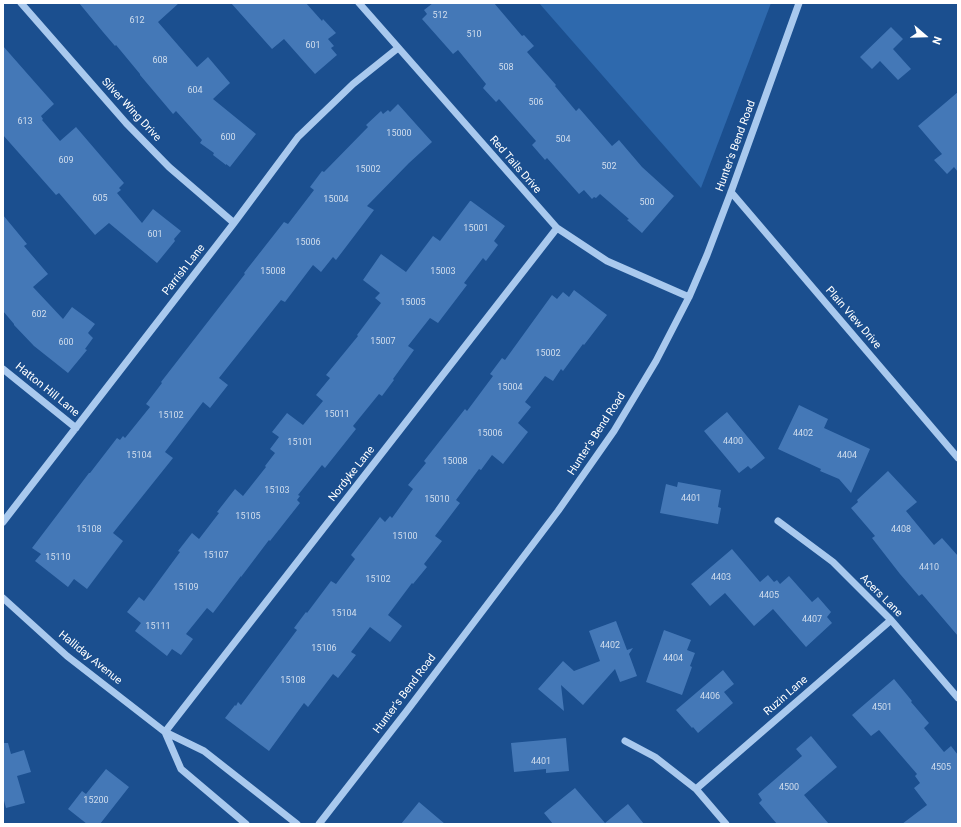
<!DOCTYPE html>
<html>
<head>
<meta charset="utf-8">
<style>
	body { margin:0 }
	#map { position:relative; width:961px; height:827px; overflow:hidden; background:#1b4f8f; font-family:Roboto,sans-serif }
	canvas { display:block }
	.frame { position:absolute; inset:0; border:4px solid #fff; pointer-events:none }
	.north { position:absolute; left:905px; top:16px; width:40px; height:40px; -webkit-text-stroke:3px #1b4f8f; paint-order:stroke; rotate:110deg; font-size:11px; font-weight:700; line-height:16px; text-align:center; color:#fff }
	.north::after { content:''; display:block; margin:auto; width:14px; height:18px; background:#fff; clip-path:polygon(50% 0,100% 100%,50% 72%,0 100%) }
</style>
</head>
<body>
<div id="map">
<canvas width="961" height="827"></canvas>
<div class="frame"></div>
<div class="north">N</div>
</div>
<script>
const ctx = document.querySelector('canvas').getContext('2d');
ctx.lineJoin = 'round';
function paint(path, color) {
  ctx.fillStyle = color;
  ctx.fill(path, 'evenodd');
}
function stroke(path, color, width, dash) {
  ctx.strokeStyle = color;
  ctx.lineWidth = width;
  ctx.lineCap = dash ? 'butt' : 'round';
  ctx.setLineDash(dash || []);
  ctx.stroke(path);
}
function drawText(font, color, halo, rows, align = 'center') {
  ctx.font = font + ' Roboto,sans-serif';
  ctx.lineWidth = 3;
  ctx.setLineDash([]);
  ctx.textBaseline = 'middle';
  ctx.strokeStyle = halo;
  ctx.fillStyle = color;
  for (const [text, x, y, turn = 0] of rows) {
    ctx.save();
    ctx.translate(x, y);
    ctx.rotate((+turn || 0) * Math.PI / 180);
    ctx.textAlign = isNaN(turn) ? turn : align;
    if (halo) ctx.strokeText(text, 0, 0);
    ctx.fillText(text, 0, 0);
    ctx.restore();
  }
}
const green = new Path2D(`
	M 539,3 L 771,3 L 701,188 Z`);
const building = new Path2D(`
	M 79,3 L 179,3 L 158,22 L 197,67 L 208,57 L 230,83 L 213,99 L 256,134 L 230,167 L 226,164 L 226,165 L 213,155 L 214,153 L 200,143 L 202,140 L 176,111 L 173,114 L 140,75 L 140,74 L 116,45 L 115,46 L 103,32 Z
	M 231,3 L 306,3 L 322,21 L 323,19 L 336,33 L 328,39 L 334,46 L 331,48 L 337,55 L 315,74 L 284,39 L 272,49 Z
	M 433,3 L 494,3 L 522,36 L 524,35 L 534,46 L 527,52 L 556,85 L 555,86 L 576,111 L 579,108 L 612,146 L 619,140 L 642,167 L 674,196 L 642,233 L 627,220 L 629,219 L 600,194 L 596,198 L 594,197 L 592,199 L 584,190 L 579,194 L 547,158 L 545,160 L 532,145 L 536,141 L 499,99 L 496,102 L 483,88 L 486,84 L 458,50 L 453,54 L 422,19 L 427,14 L 424,10 Z
	M 891,27 L 903,39 L 893,49 L 911,69 L 898,80 L 880,61 L 872,69 L 860,57 Z
	M 3,46 L 54,104 L 41,116 L 43,119 L 42,120 L 60,141 L 76,127 L 124,183 L 119,188 L 121,190 L 117,193 L 142,223 L 153,209 L 181,231 L 174,239 L 175,241 L 157,263 L 109,223 L 95,235 L 59,193 L 56,195 L 3,135 Z
	M 958,92 L 958,172 L 954,167 L 947,174 L 934,160 L 942,154 L 918,126 Z
	M 398,104 L 432,142 L 409,163 L 367,206 L 374,210 L 336,260 L 333,257 L 321,272 L 313,265 L 285,302 L 281,300 L 219,378 L 228,385 L 210,408 L 203,402 L 165,452 L 173,458 L 113,533 L 123,541 L 87,589 L 74,579 L 68,587 L 35,561 L 41,554 L 32,548 L 89,473 L 90,473 L 117,438 L 120,440 L 123,436 L 125,438 L 150,407 L 146,404 L 162,383 L 161,382 L 245,274 L 244,273 L 284,222 L 288,224 L 314,190 L 310,187 L 322,171 L 324,172 L 368,127 L 366,125 L 381,111 L 383,114 L 388,110 L 390,112 Z
	M 470,201 L 471,201 L 505,226 L 494,241 L 498,245 L 486,261 L 483,258 L 464,283 L 467,285 L 438,323 L 430,318 L 408,346 L 414,350 L 393,379 L 394,380 L 382,396 L 379,394 L 353,426 L 356,429 L 325,468 L 322,465 L 298,495 L 300,496 L 297,500 L 300,503 L 270,541 L 269,540 L 241,577 L 241,576 L 213,613 L 207,608 L 186,634 L 193,639 L 181,655 L 172,649 L 167,656 L 135,631 L 141,623 L 127,612 L 139,597 L 144,601 L 180,552 L 178,551 L 192,533 L 199,539 L 219,513 L 217,512 L 235,489 L 243,496 L 266,467 L 265,466 L 275,453 L 270,449 L 279,437 L 272,432 L 287,413 L 303,425 L 323,401 L 316,395 L 330,378 L 326,375 L 358,336 L 357,335 L 381,303 L 375,298 L 380,293 L 363,280 L 381,254 L 406,272 L 433,236 L 440,241 Z
	M 3,215 L 27,244 L 24,246 L 48,274 L 33,287 L 63,319 L 72,307 L 95,324 L 88,333 L 93,338 L 85,349 L 87,350 L 68,373 L 34,346 L 14,325 L 14,324 L 3,311 Z
	M 574,290 L 607,315 L 584,345 L 583,344 L 563,371 L 561,369 L 553,381 L 545,376 L 525,402 L 531,407 L 518,423 L 528,432 L 503,464 L 492,455 L 481,470 L 479,469 L 456,500 L 460,503 L 435,536 L 442,541 L 424,564 L 427,567 L 413,584 L 412,583 L 388,615 L 402,626 L 390,642 L 370,627 L 351,652 L 356,655 L 338,678 L 333,674 L 308,707 L 304,703 L 269,751 L 225,718 L 235,705 L 236,706 L 238,702 L 241,705 L 297,630 L 294,628 L 306,612 L 307,613 L 331,581 L 336,584 L 355,559 L 351,555 L 380,517 L 385,522 L 390,516 L 392,518 L 413,489 L 408,485 L 426,463 L 424,461 L 465,409 L 467,411 L 493,376 L 490,374 L 502,358 L 505,360 L 552,295 L 557,299 L 563,292 L 569,297 Z
	M 799,405 L 828,419 L 824,428 L 870,449 L 851,493 L 839,479 L 820,471 L 821,469 L 778,449 Z
	M 727,412 L 765,458 L 751,469 L 748,466 L 739,473 L 704,431 Z
	M 888,471 L 917,502 L 906,511 L 934,545 L 942,538 L 958,556 L 958,636 L 922,594 L 919,596 L 900,574 L 872,538 L 875,536 L 851,508 L 858,502 L 857,500 Z
	M 678,482 L 721,490 L 718,507 L 721,508 L 718,524 L 660,513 L 666,484 L 677,487 Z
	M 732,549 L 760,582 L 768,575 L 774,582 L 777,580 L 780,584 L 789,576 L 812,602 L 818,597 L 831,612 L 827,617 L 832,623 L 806,647 L 773,609 L 754,626 L 725,593 L 710,606 L 691,584 Z
	M 616,621 L 627,650 L 633,648 L 629,654 L 637,676 L 620,682 L 615,669 L 583,705 L 561,685 L 564,711 L 538,689 L 563,661 L 574,671 L 600,661 L 589,631 Z
	M 664,630 L 691,640 L 687,650 L 695,653 L 690,666 L 692,667 L 682,695 L 646,682 Z
	M 723,670 L 734,684 L 724,692 L 733,703 L 698,733 L 693,727 L 692,728 L 676,710 Z
	M 894,679 L 912,701 L 911,702 L 929,723 L 924,728 L 944,752 L 951,746 L 958,755 L 958,824 L 902,824 L 927,805 L 914,788 L 920,783 L 915,776 L 917,774 L 879,730 L 871,736 L 852,715 Z
	M 811,736 L 837,767 L 804,795 L 829,824 L 777,824 L 759,803 L 762,800 L 758,794 L 802,756 L 796,749 Z
	M 566,738 L 569,771 L 546,773 L 546,769 L 514,772 L 511,743 Z
	M 3,743 L 8,743 L 11,754 L 24,750 L 31,772 L 17,776 L 25,803 L 6,808 L 3,797 Z
	M 106,769 L 129,787 L 100,824 L 87,824 L 68,809 L 82,791 L 86,794 Z
	M 575,788 L 605,823 L 628,804 L 644,824 L 553,824 L 544,813 Z
	M 419,802 L 445,824 L 401,824 Z`);
const minor = new Path2D(`
	M 21,3 L 126,123 L 169,167 L 234,223
	M 359,3 L 557,228 L 607,261 L 689,297
	M 731,192 L 958,458
	M 3,369 L 76,428
	M 778,521 L 833,562 L 891,620 L 958,698
	M 3,522 L 234,223 L 298,137 L 353,84 L 398,48
	M 3,598 L 67,656 L 165,732 L 204,751 L 297,824
	M 165,732 L 557,228
	M 165,732 L 181,769 L 246,824
	M 625,741 L 655,757 L 696,789 L 726,824
	M 696,789 L 891,620
	M 319,824 L 406,712 L 558,511 L 614,431 L 656,361 L 689,297 L 707,255 L 731,192 L 799,3`);
const numberNames = [
	["512",440,16],
	["612",137,21],
	["510",474,35],
	["601",313,46],
	["608",160,61],
	["508",506,68],
	["604",195,91],
	["506",536,103],
	["613",25,122],
	["15000",399,134],
	["600",228,138],
	["504",563,140],
	["609",66,161],
	["502",609,167],
	["15002",368,170],
	["605",100,199],
	["15004",336,200],
	["500",647,203],
	["15001",476,229],
	["601",155,235],
	["15006",308,243],
	["15008",273,272],
	["15003",443,272],
	["15005",413,303],
	["602",39,315],
	["15007",383,342],
	["600",66,343],
	["15002",548,354],
	["15004",510,388],
	["15011",337,415],
	["15102",171,416],
	["15006",490,434],
	["4402",803,434],
	["4400",733,442],
	["15101",300,443],
	["15104",139,456],
	["4404",847,456],
	["15008",455,462],
	["15103",277,491],
	["4401",691,499],
	["15010",437,500],
	["15105",248,517],
	["15108",89,530],
	["4408",901,530],
	["15100",405,537],
	["15107",216,556],
	["15110",58,558],
	["4410",929,568],
	["4403",721,578],
	["15102",378,580],
	["15109",186,588],
	["4405",769,596],
	["15104",344,614],
	["4407",812,620],
	["15111",158,627],
	["4402",610,646],
	["15106",324,649],
	["4404",673,659],
	["15108",293,681],
	["4406",710,697],
	["4501",882,708],
	["4401",541,762],
	["4505",941,768],
	["4500",789,788],
	["15200",96,801]
];
const streetNames = [
	["Silver Wing Drive",131,110,47],
	["Hunter's Bend Road",736,146,-70],
	["Red Tails Drive",515,165,49],
	["Parrish Lane",184,270,-52],
	["Plain View Drive",853,318,49],
	["Hatton Hill Lane",47,390,39],
	["Hunter's Bend Road",597,434,-57],
	["Nordyke Lane",352,474,-52],
	["Acers Lane",881,596,45],
	["Halliday Avenue",90,658,39],
	["Hunter's Bend Road",405,694,-53],
	["Ruzin Lane",786,696,-41]
];
paint(green, '#2e69ad');
paint(building, '#4478b7');
stroke(minor, '#a9c9ee', 7);
drawText('9px', '#d0dded', null, numberNames);
drawText('11px', '#fff', '#1b4f8f', streetNames);
</script>
</body>
</html>
